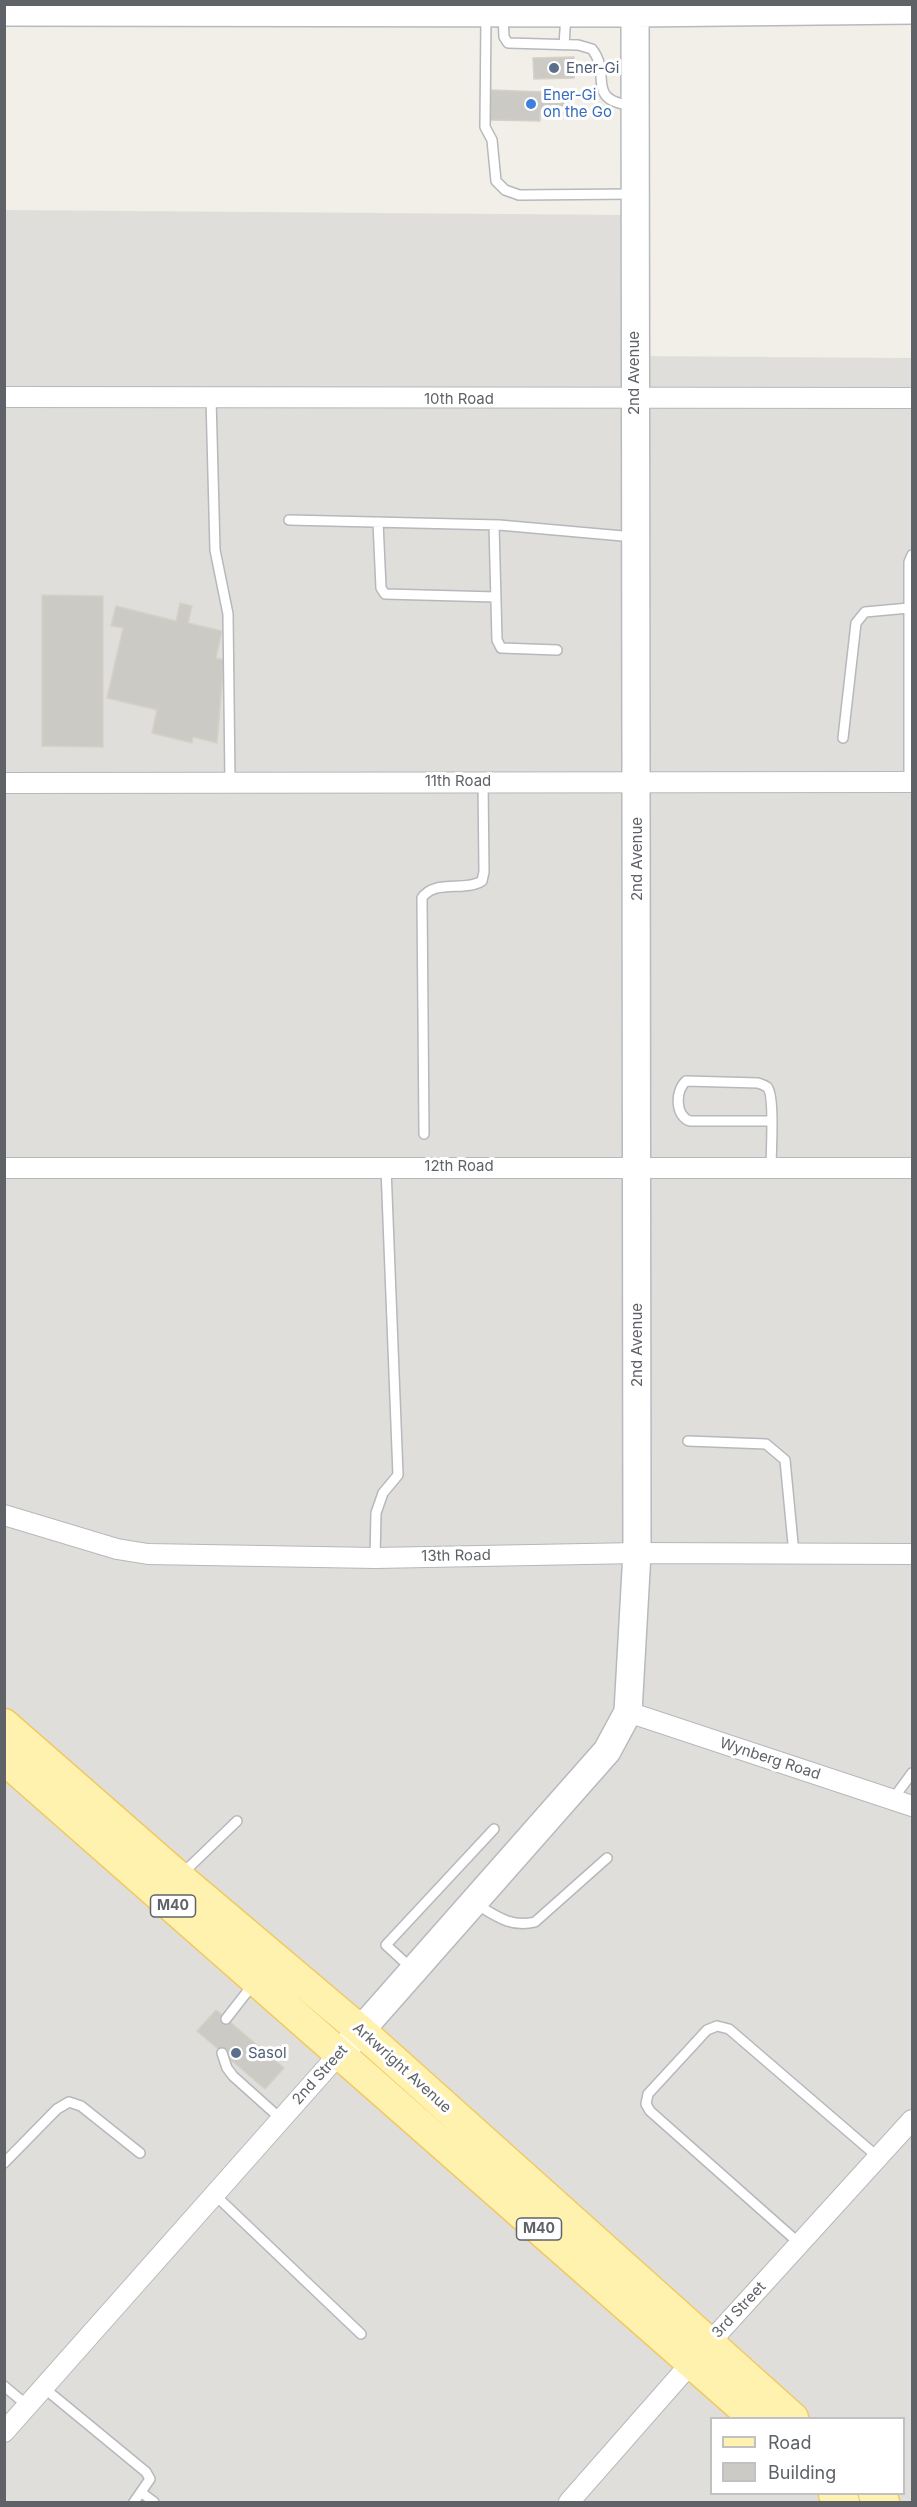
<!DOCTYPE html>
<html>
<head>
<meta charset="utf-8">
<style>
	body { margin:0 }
	#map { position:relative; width:917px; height:2507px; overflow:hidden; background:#f1efe8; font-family:Inter,sans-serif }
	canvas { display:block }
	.frame { position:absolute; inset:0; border:6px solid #5f6368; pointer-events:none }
	.legend { position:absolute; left:710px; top:2417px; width:195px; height:78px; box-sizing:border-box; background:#fff; border:2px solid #bfc1c3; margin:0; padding:8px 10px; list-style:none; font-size:18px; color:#5f6368 }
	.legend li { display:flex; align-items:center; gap:12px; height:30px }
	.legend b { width:30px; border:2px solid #bfc1c3 }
</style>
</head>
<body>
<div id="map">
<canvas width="917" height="2507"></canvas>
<div class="frame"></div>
<ul class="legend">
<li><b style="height:8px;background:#fff2af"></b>Road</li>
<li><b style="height:16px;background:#cccac5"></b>Building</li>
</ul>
</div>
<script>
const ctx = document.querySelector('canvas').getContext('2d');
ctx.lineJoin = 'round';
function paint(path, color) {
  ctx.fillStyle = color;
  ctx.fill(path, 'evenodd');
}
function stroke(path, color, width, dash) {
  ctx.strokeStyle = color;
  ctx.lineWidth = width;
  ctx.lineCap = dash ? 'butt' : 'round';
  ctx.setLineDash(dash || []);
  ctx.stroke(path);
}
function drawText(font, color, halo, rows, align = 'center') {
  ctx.font = font + ' Inter,sans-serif';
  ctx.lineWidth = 6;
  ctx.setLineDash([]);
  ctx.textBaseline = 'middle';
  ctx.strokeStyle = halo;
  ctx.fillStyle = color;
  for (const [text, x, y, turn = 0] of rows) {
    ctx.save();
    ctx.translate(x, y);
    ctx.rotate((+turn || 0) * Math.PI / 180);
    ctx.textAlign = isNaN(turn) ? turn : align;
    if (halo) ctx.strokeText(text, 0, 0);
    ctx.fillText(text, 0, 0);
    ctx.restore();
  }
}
const industrial = new Path2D(`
	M 5,210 L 635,215 L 632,356 L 912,358 L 912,2502 L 5,2502 ZM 712,2418 L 904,2418 L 904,2494 L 712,2494 Z`);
const building = new Path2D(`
	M 574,57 L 574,78 L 534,79 L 533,58 Z
	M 490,90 L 573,93 L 572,115 L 540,114 L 540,121 L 490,120 Z
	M 42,595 L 103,596 L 103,747 L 42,746 Z
	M 180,603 L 192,606 L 188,623 L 222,631 L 216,658 L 224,660 L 217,743 L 193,737 L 192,743 L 152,733 L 157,710 L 107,698 L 123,628 L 111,626 L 116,606 L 176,621 Z
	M 216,2010 L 284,2068 L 265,2089 L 197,2031 Z`);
const lane = new Path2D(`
	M 486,15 L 485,127 L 492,140 L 496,181 L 505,190 L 519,195 L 634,194
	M 503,15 L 504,37 L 508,43 L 578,45 L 592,49 C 613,76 583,100 634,106
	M 564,45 L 566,15
	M 211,398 L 215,550 L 228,614 L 230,782
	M 289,520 L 499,525 L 634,537
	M 378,522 L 381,588 L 385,594 L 496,597
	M 494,525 L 497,640 L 501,648 L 557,650
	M 843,738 L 856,623 L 865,612 L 909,608
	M 909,782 L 909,562 L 912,555
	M 771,1121 L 690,1121 C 675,1116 675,1091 686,1081 L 758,1083 C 761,1084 764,1085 767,1087 C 775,1094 771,1153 771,1167
	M 424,1134 L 422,898 C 434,879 465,892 482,881 L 484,872 L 483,782
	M 688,1441 L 766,1444 L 785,1460 L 794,1554
	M 375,1558 L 376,1513 L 383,1493 L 398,1475 L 386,1168
	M 893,1799 L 912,1773
	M 183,1873 L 237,1821
	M 476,1904 C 496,1916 511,1928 535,1922 L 607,1858
	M 411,1968 L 386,1945 L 494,1829
	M 226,2019 L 254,1983
	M 222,2053 L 227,2068 L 233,2076 L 281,2119
	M 4,2163 L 57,2109 L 69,2102 L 81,2106 L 140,2153
	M 214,2194 L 361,2334
	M 800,2244 L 650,2111 L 646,2104 L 648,2094 L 707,2030 L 717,2026 L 729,2029 L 879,2158
	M 4,2386 L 28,2406
	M 44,2388 L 146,2472 L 150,2479 L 134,2502
	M 142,2493 L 154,2502`);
const street = new Path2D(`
	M 4,397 L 912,398
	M 4,783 L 912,782
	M 4,1168 L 912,1168
	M 4,1515 L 117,1549 L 148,1554 L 375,1558 L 637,1553 L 912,1554
	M 628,1712 L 912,1806
	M 4,2432 L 339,2054
	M 569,2502 L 692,2362 L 912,2120`);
const secondary = new Path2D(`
	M 4,12 L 635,13 L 912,10
	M 346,2047 L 607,1751 L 628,1712 L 637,1553 L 635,4`);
const primary = new Path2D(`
	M 4,1724 L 179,1877 L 360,2030 L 793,2418
	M 4,1759 L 754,2418
	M 834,2494 L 844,2502
	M 874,2494 L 884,2502`);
const markers = [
	[554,68,6,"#5c6f8a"],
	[531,104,6,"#3f7fe0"],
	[236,2053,6,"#5c6f8a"]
];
const shields = [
	[173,1906,45],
	[539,2229,45]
];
const shieldNames = [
	["M40",173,1906],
	["M40",539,2229]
];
const serviceNames = [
	["Ener-Gi",566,68],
	["Sasol",248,2053]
];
const shopNames = [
	["Ener-Gi",543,95],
	["on the Go",543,112]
];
const streetNames = [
	["2nd Avenue",634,373,-90],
	["10th Road",459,399],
	["11th Road",458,781],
	["2nd Avenue",637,859,-90],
	["12th Road",459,1166],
	["2nd Avenue",637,1345,-90],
	["13th Road",456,1556,-1],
	["Wynberg Road",770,1759,18],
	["Arkwright Avenue",402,2068,42],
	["2nd Street",320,2075,-48],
	["3rd Street",739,2310,-47]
];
paint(industrial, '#e0deda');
paint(building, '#cccac5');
stroke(building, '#d6d1c6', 1.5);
stroke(lane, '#b5b8bc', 12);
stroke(street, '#b5b8bc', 22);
stroke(secondary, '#b6babf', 30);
stroke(primary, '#f2c960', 33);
stroke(lane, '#fff', 9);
stroke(street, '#fff', 20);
stroke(secondary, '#fff', 27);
stroke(primary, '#fff2af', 30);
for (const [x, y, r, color] of markers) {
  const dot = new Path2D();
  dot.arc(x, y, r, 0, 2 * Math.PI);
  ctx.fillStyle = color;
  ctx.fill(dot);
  stroke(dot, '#fff', 2);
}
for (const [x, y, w] of shields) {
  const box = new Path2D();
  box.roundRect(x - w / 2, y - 11, w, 22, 4.5);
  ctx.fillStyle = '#fff';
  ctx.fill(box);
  stroke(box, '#5f6368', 1.5);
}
drawText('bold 14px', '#5f6368', null, shieldNames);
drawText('15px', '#4e5e75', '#fff', serviceNames, 'left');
drawText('15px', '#366cbe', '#fff', shopNames, 'left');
drawText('15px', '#5f6368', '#fff', streetNames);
</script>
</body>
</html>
